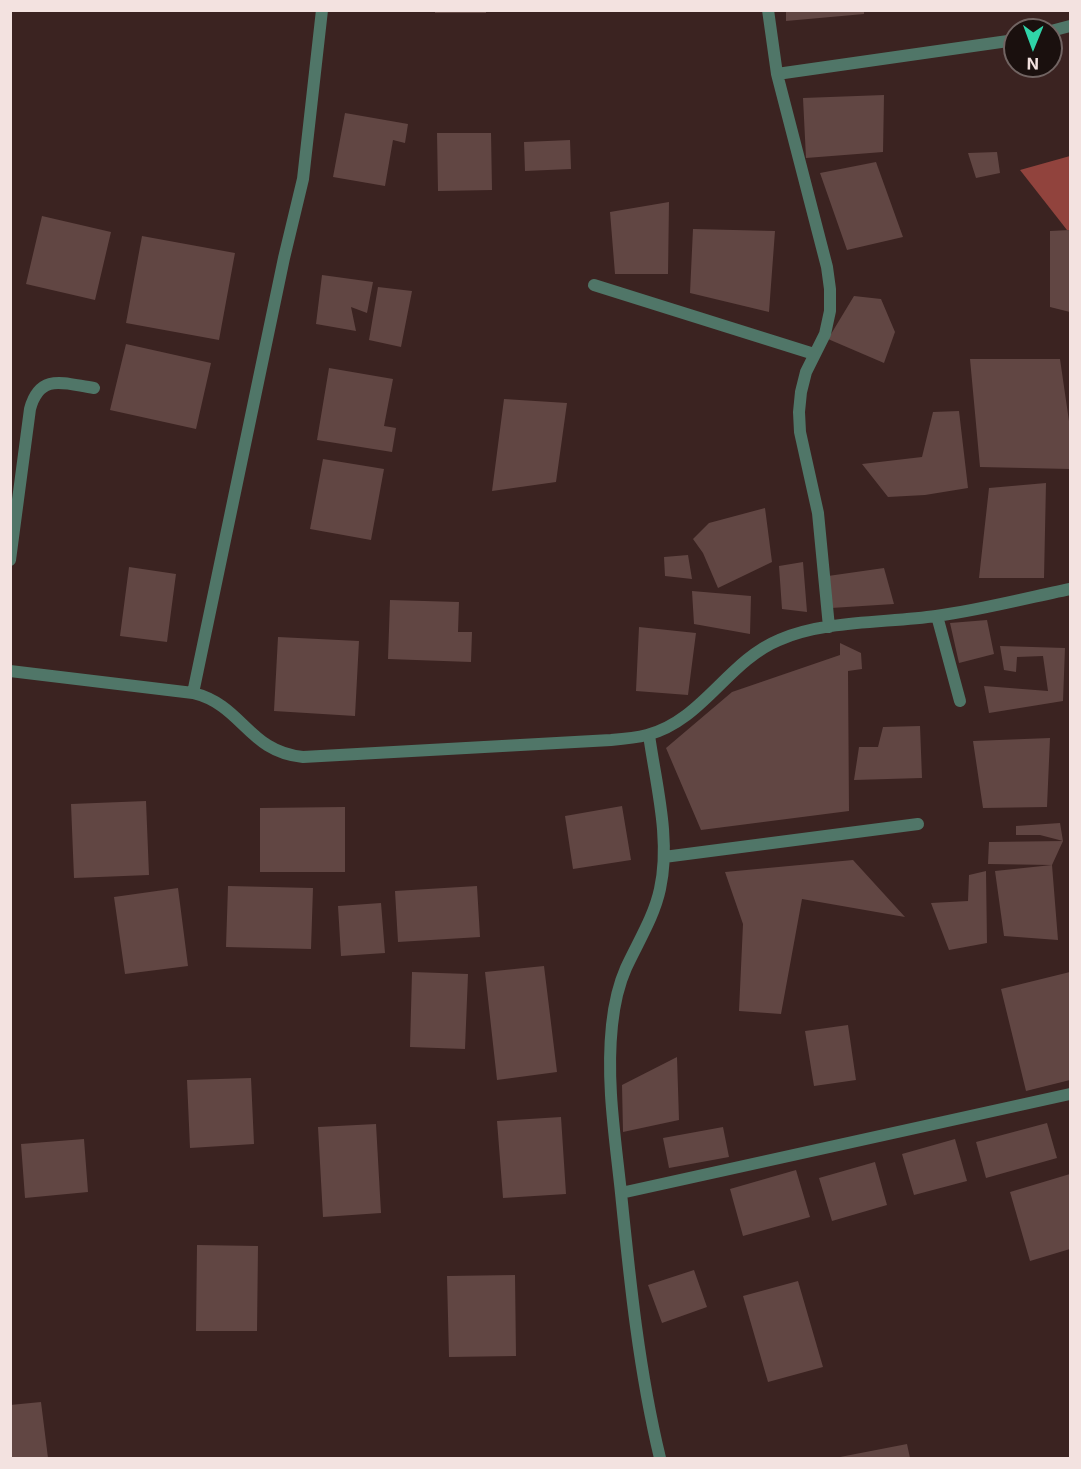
<!DOCTYPE html>
<html>
<head>
<meta charset="utf-8">
<style>
	body { margin:0 }
	#map { position:relative; width:1081px; height:1469px; overflow:hidden; background:#3b2321; font-family:Inter,sans-serif }
	canvas { display:block }
	.frame { position:absolute; inset:0; border:12px solid #f3e2e0; pointer-events:none }
	.north { position:absolute; left:1003px; top:18px; width:60px; height:60px; box-sizing:border-box; background:#1a100e; border:2px solid #716462; border-radius:50%; rotate:181deg; font-size:16px; font-weight:700; line-height:24px; text-align:center; color:#f3e2e0 }
	.north::after { content:''; display:block; margin:auto; width:21px; height:27px; background:#30d4a9; clip-path:polygon(50% 0,100% 100%,50% 72%,0 100%) }
</style>
</head>
<body>
<div id="map">
<canvas width="1081" height="1469"></canvas>
<div class="frame"></div>
<div class="north">N</div>
</div>
<script>
const ctx = document.querySelector('canvas').getContext('2d');
ctx.lineJoin = 'round';
function paint(path, color) {
  ctx.fillStyle = color;
  ctx.fill(path, 'evenodd');
}
function stroke(path, color, width, dash) {
  ctx.strokeStyle = color;
  ctx.lineWidth = width;
  ctx.lineCap = dash ? 'butt' : 'round';
  ctx.setLineDash(dash || []);
  ctx.stroke(path);
}
const forest = new Path2D(`
	M 1070,156 L 1070,230 L 1067,230 L 1020,170 Z`);
const building = new Path2D(`
	M 435,10 L 486,10 L 486,13 L 435,13 Z
	M 786,10 L 864,10 L 864,14 L 786,21 Z
	M 884,95 L 883,152 L 806,158 L 803,98 Z
	M 345,113 L 408,124 L 405,143 L 393,140 L 385,186 L 333,177 Z
	M 437,133 L 491,133 L 492,190 L 438,191 Z
	M 570,140 L 571,169 L 525,171 L 524,142 Z
	M 997,152 L 1000,173 L 976,178 L 968,153 Z
	M 876,162 L 903,237 L 847,250 L 820,173 Z
	M 669,202 L 668,274 L 615,274 L 610,212 Z
	M 42,216 L 111,232 L 95,300 L 26,284 Z
	M 693,229 L 775,231 L 769,312 L 690,293 Z
	M 1070,230 L 1070,312 L 1050,307 L 1050,231 Z
	M 142,236 L 235,253 L 219,340 L 126,323 Z
	M 322,275 L 373,282 L 367,313 L 351,307 L 356,331 L 316,324 Z
	M 378,287 L 412,291 L 401,347 L 369,340 Z
	M 854,296 L 881,299 L 895,332 L 884,363 L 828,339 Z
	M 126,344 L 211,363 L 196,429 L 110,410 Z
	M 970,359 L 1060,359 L 1070,428 L 1070,469 L 980,467 Z
	M 329,368 L 393,379 L 384,426 L 396,428 L 392,452 L 317,440 Z
	M 504,399 L 567,403 L 556,482 L 492,491 Z
	M 959,411 L 968,488 L 925,495 L 888,497 L 862,464 L 922,457 L 933,412 Z
	M 323,459 L 384,469 L 371,540 L 310,529 Z
	M 1046,483 L 1044,578 L 979,578 L 989,488 Z
	M 765,508 L 772,562 L 718,588 L 703,553 L 693,539 L 709,523 Z
	M 688,555 L 692,579 L 665,576 L 664,557 Z
	M 803,562 L 807,612 L 782,609 L 779,566 Z
	M 129,567 L 176,574 L 167,642 L 120,636 Z
	M 884,568 L 894,604 L 831,608 L 828,576 Z
	M 692,591 L 751,596 L 750,634 L 694,624 Z
	M 390,600 L 459,602 L 458,632 L 472,632 L 471,662 L 388,659 Z
	M 987,620 L 994,654 L 959,663 L 950,623 Z
	M 639,627 L 696,633 L 688,695 L 636,691 Z
	M 278,637 L 359,641 L 355,716 L 274,711 Z
	M 840,643 L 861,653 L 862,669 L 848,671 L 849,811 L 701,830 L 666,748 L 732,692 L 840,655 Z
	M 1000,646 L 1065,648 L 1063,701 L 989,713 L 984,686 L 1048,691 L 1043,656 L 1017,657 L 1016,672 L 1004,670 Z
	M 920,726 L 922,778 L 854,780 L 859,747 L 878,747 L 883,727 Z
	M 1050,738 L 1047,807 L 983,808 L 973,741 Z
	M 146,801 L 149,875 L 74,878 L 71,804 Z
	M 622,806 L 631,860 L 573,869 L 565,816 Z
	M 345,807 L 345,872 L 260,872 L 260,808 Z
	M 1060,823 L 1063,841 L 1052,865 L 1058,940 L 1004,936 L 995,871 L 1052,865 L 988,864 L 989,842 L 1063,841 L 1040,835 L 1016,835 L 1016,826 Z
	M 853,860 L 905,917 L 802,899 L 781,1014 L 739,1011 L 743,924 L 725,872 Z
	M 986,871 L 987,943 L 949,950 L 931,903 L 968,901 L 969,875 Z
	M 228,886 L 313,888 L 311,949 L 226,947 Z
	M 477,886 L 480,937 L 398,942 L 395,891 Z
	M 178,888 L 188,966 L 125,974 L 114,897 Z
	M 381,903 L 385,953 L 341,956 L 338,906 Z
	M 544,966 L 557,1072 L 497,1080 L 485,972 Z
	M 412,972 L 468,974 L 465,1049 L 410,1047 Z
	M 1070,972 L 1070,1080 L 1026,1091 L 1001,989 Z
	M 848,1025 L 856,1080 L 814,1086 L 805,1031 Z
	M 677,1057 L 679,1120 L 623,1132 L 622,1085 Z
	M 251,1078 L 254,1144 L 190,1148 L 187,1080 Z
	M 561,1117 L 566,1194 L 503,1198 L 497,1121 Z
	M 1047,1123 L 1057,1158 L 986,1178 L 976,1142 Z
	M 376,1124 L 381,1213 L 323,1217 L 318,1127 Z
	M 723,1127 L 729,1157 L 669,1168 L 663,1138 Z
	M 84,1139 L 88,1192 L 25,1198 L 21,1144 Z
	M 955,1139 L 967,1181 L 914,1195 L 902,1154 Z
	M 875,1162 L 887,1205 L 832,1221 L 819,1178 Z
	M 796,1170 L 810,1217 L 743,1236 L 730,1189 Z
	M 1070,1174 L 1070,1249 L 1030,1261 L 1010,1192 Z
	M 197,1245 L 258,1246 L 257,1331 L 196,1331 Z
	M 694,1270 L 707,1307 L 662,1323 L 648,1285 Z
	M 515,1275 L 516,1356 L 449,1357 L 447,1276 Z
	M 798,1281 L 823,1367 L 768,1382 L 743,1296 Z
	M 41,1402 L 48,1458 L 10,1458 L 10,1405 Z
	M 907,1444 L 910,1458 L 840,1458 L 840,1457 Z`);
const minor = new Path2D(`
	M 768,10 L 777,74 L 827,267 L 830,289 L 830,311 L 825,334 L 806,372 L 801,392 L 799,412 L 800,432 L 818,513 L 829,627
	M 1051,31 L 1070,26
	M 777,74 L 1015,40
	M 594,285 L 814,354
	M 10,560 L 30,409 C 40,372 65,384 94,388
	M 937,616 L 960,701
	M 10,671 L 193,693 C 243,705 248,752 303,757 L 611,740 C 623,739 635,738 647,735 C 702,721 728,661 779,640 C 824,620 887,623 936,616 C 981,610 1026,598 1070,589
	M 193,693 L 284,258 L 303,179 L 322,10
	M 649,735 C 656,785 671,839 660,889 C 654,917 638,942 626,968 C 618,986 614,1006 612,1025 C 606,1082 615,1136 621,1193 C 630,1282 639,1371 660,1458
	M 664,857 L 918,824
	M 621,1193 L 1070,1094`);
paint(forest, '#91433d');
paint(building, '#614643');
stroke(minor, '#507668', 12);
</script>
</body>
</html>
